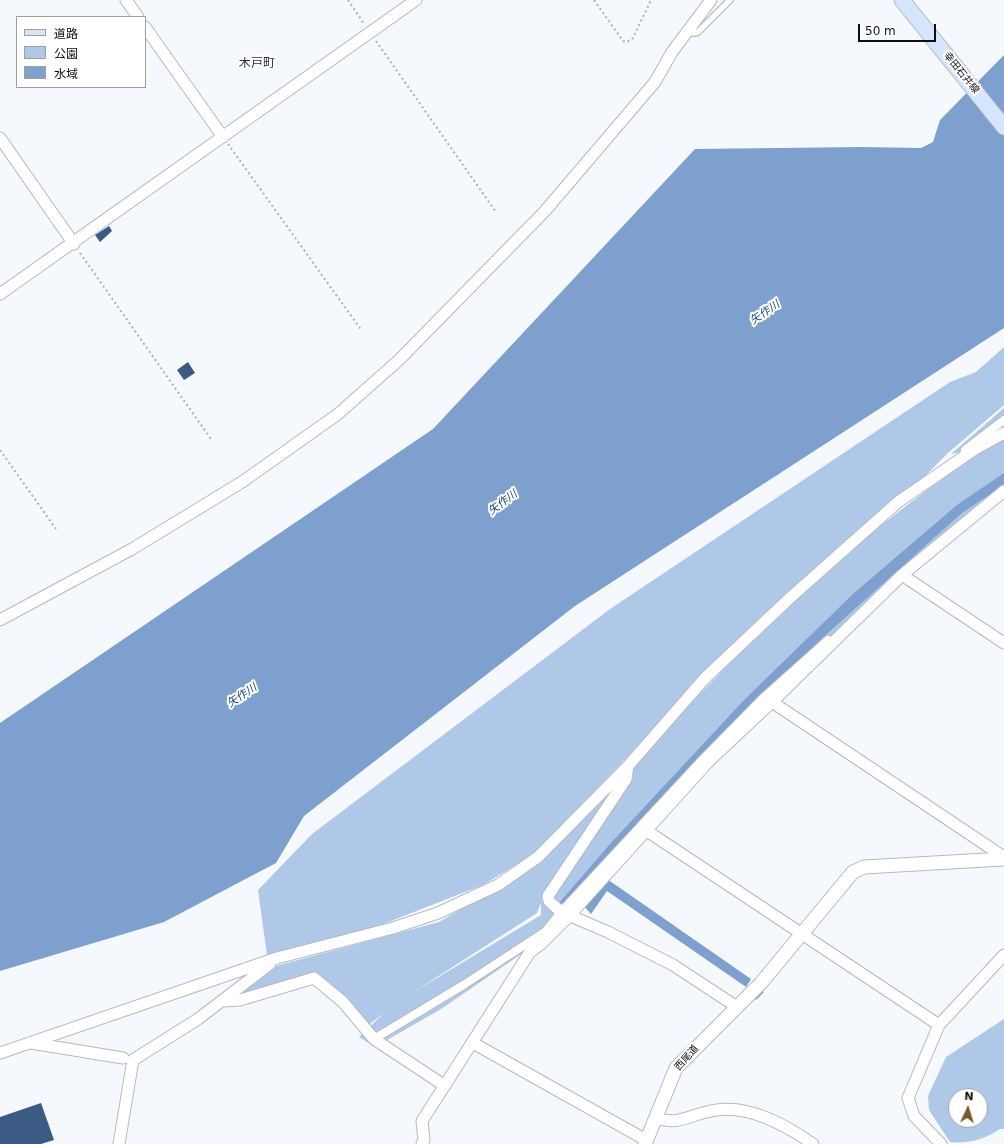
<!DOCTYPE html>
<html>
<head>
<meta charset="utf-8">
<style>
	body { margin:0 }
	#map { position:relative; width:1004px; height:1144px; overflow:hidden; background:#f5f8fc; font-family:"DejaVu Sans","Noto Sans JP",sans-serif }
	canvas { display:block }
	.legend { position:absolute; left:16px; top:16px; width:130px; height:72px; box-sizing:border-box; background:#fff; border:1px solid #9e9f9f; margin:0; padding:5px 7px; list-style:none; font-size:12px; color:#0d0e0f }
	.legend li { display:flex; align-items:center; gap:8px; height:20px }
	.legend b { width:20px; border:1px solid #9e9f9f }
	.north { position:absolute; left:948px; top:1088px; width:40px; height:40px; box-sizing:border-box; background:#fff; border:1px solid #9e9f9f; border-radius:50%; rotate:4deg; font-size:11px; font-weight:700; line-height:16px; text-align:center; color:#0d0e0f }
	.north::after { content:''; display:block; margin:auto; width:14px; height:18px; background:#74572b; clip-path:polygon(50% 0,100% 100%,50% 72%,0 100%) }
	.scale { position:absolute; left:858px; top:24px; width:78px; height:18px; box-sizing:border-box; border:2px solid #0d0e0f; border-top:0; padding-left:5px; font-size:12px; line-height:14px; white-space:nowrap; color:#0d0e0f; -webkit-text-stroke:3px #fff; paint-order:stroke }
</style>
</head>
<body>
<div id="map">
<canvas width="1004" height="1144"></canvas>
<ul class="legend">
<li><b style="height:5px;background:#d4e5fc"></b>道路</li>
<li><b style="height:11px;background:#b0c8e8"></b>公園</li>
<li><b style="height:11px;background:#7da0ce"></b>水域</li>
</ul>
<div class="north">N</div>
<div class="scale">50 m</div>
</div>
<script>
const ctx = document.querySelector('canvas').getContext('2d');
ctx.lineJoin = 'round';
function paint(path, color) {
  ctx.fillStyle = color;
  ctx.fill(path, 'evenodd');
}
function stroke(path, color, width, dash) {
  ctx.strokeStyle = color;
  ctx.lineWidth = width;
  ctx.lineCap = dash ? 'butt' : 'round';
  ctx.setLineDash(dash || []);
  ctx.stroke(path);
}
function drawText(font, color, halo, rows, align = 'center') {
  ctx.font = font + ' "DejaVu Sans","Noto Sans JP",sans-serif';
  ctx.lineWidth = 4;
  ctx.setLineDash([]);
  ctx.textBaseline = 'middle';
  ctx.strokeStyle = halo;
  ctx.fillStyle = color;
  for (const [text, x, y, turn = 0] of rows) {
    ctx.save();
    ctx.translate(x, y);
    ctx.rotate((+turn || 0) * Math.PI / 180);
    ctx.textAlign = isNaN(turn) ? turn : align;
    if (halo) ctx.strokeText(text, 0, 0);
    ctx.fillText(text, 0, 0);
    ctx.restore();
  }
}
const green = new Path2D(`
	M 1004,347 L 1004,405 L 948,453 L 917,484 L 740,640 L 534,854 L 483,885 L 368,930 L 267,955 L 258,890 L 312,834 L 610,609 L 950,382 L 976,372 Z
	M 1004,408 L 1004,429 L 967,451 L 951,454 Z
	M 1004,438 L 1004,490 L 770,700 L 570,911 L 553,900 L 553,894 L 632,777 L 634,764 C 745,643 863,525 1004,438 Z
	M 620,782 L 545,891 L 542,901 L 561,919 L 549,935 L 441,1009 L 375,1047 L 359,1037 L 384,1013 L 366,1027 L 320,977 L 240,997 L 237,994 L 276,966 L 439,922 L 535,866 ZM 541,903 L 541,915 L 412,993 L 537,913 Z
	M 1004,1019 L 1004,1129 L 1000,1129 C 985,1139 969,1144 950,1142 L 929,1110 L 928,1096 L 946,1057 ZM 956,1096 L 980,1096 L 980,1120 L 956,1120 Z`);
const water = new Path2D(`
	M 1004,55 L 1004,328 L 575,606 L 304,816 L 276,863 L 164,922 L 0,971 L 0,723 L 433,429 L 695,149 L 861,147 L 921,148 L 933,142 L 940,120 Z
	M 1004,473 L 1004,485 L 962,513 L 819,641 L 563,908 L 559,903 L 610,844 L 744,700 L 854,593 L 957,505 Z
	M 607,879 L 751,979 L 746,987 L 607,891 L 591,914 L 584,906 Z`);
const stream = new Path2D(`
	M 756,998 L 762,992`);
const building = new Path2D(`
	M 109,226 L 112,231 L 100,242 L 95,235 Z
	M 188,362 L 195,373 L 184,380 L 177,370 Z
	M 41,1103 L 54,1140 L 41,1144 L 0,1144 L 0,1117 Z`);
const path = new Path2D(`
	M 348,0 L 364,24
	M 594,0 L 623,41 L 627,42 L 633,38 L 651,0
	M 376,41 L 496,212
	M 228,144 L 362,331
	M 80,253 L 211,439
	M 0,450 L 56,529`);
const service = new Path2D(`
	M 687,31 L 694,33 L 698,32 L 730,0`);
const pedestrian = new Path2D(`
	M 965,450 L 1004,420
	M 374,1039 L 465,984 L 546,931 L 561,912 L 703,759 L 763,698 L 828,640`);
const minor = new Path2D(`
	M 126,0 L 138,17
	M 145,27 L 223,137
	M 0,138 L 74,244
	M 0,294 L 416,0
	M 902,575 L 1004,643
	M 0,620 L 132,549 L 242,482 L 338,414 L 399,360 L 545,211 L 655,82 L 672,52 L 711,0
	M 772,702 L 1004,857
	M 628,766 L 626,779 L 548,896 L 549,901 L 561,912 L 608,932 L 673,965 L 737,1007
	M 647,831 L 939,1025
	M 223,1001 L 240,1000 L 314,978 L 343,1002 L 374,1039 L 445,1086
	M 31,1043 L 123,1058
	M 473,1043 L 646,1140
	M 0,1053 L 277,958 L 393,928 L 438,913 L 498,885 L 538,857 L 628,766 L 705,678 L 791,597 L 898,502 L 975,449 L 1004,433
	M 656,1118 C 679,1127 694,1112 717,1110 C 751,1105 787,1126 813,1144
	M 119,1144 L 133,1060 L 198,1019 L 270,964
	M 422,1144 L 424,1140 L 422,1121 L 530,952 L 542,943 L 570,915 L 709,761 L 772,702 L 902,575 L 1004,491
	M 941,1144 L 914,1116 L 908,1098 L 939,1025 L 1004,955`);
const tertiary = new Path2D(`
	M 645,1144 L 676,1068 L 761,983 L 853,872 L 864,867 L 1004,859`);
const secondary = new Path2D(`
	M 902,0 L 1004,127`);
const streetNames = [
	["幸田石井線",961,73,51],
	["西尾道",687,1058,-49]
];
const waterNames = [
	["矢作川",765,313,-35],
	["矢作川",503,503,-37],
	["矢作川",242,696,-34]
];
const quarterNames = [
	["木戸町",257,64]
];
paint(green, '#b0c8e8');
paint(water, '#7da0ce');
stroke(stream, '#7da0ce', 3);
paint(building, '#3b5b85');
stroke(service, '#b6b9be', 8);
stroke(pedestrian, '#b6b9be', 10);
stroke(minor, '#b6b9be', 13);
stroke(tertiary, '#b6b9be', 15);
stroke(secondary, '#b6b9be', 17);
stroke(path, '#aeb0b3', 2, [2, 3]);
stroke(service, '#fff', 5.5);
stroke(pedestrian, '#fff', 8);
stroke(minor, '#fff', 11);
stroke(tertiary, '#fff', 13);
stroke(secondary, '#d4e5fc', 15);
drawText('10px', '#0d0e0f', '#fff', streetNames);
drawText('italic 11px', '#1a4781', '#fff', waterNames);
drawText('12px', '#2c2f32', '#fff', quarterNames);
</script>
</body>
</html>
